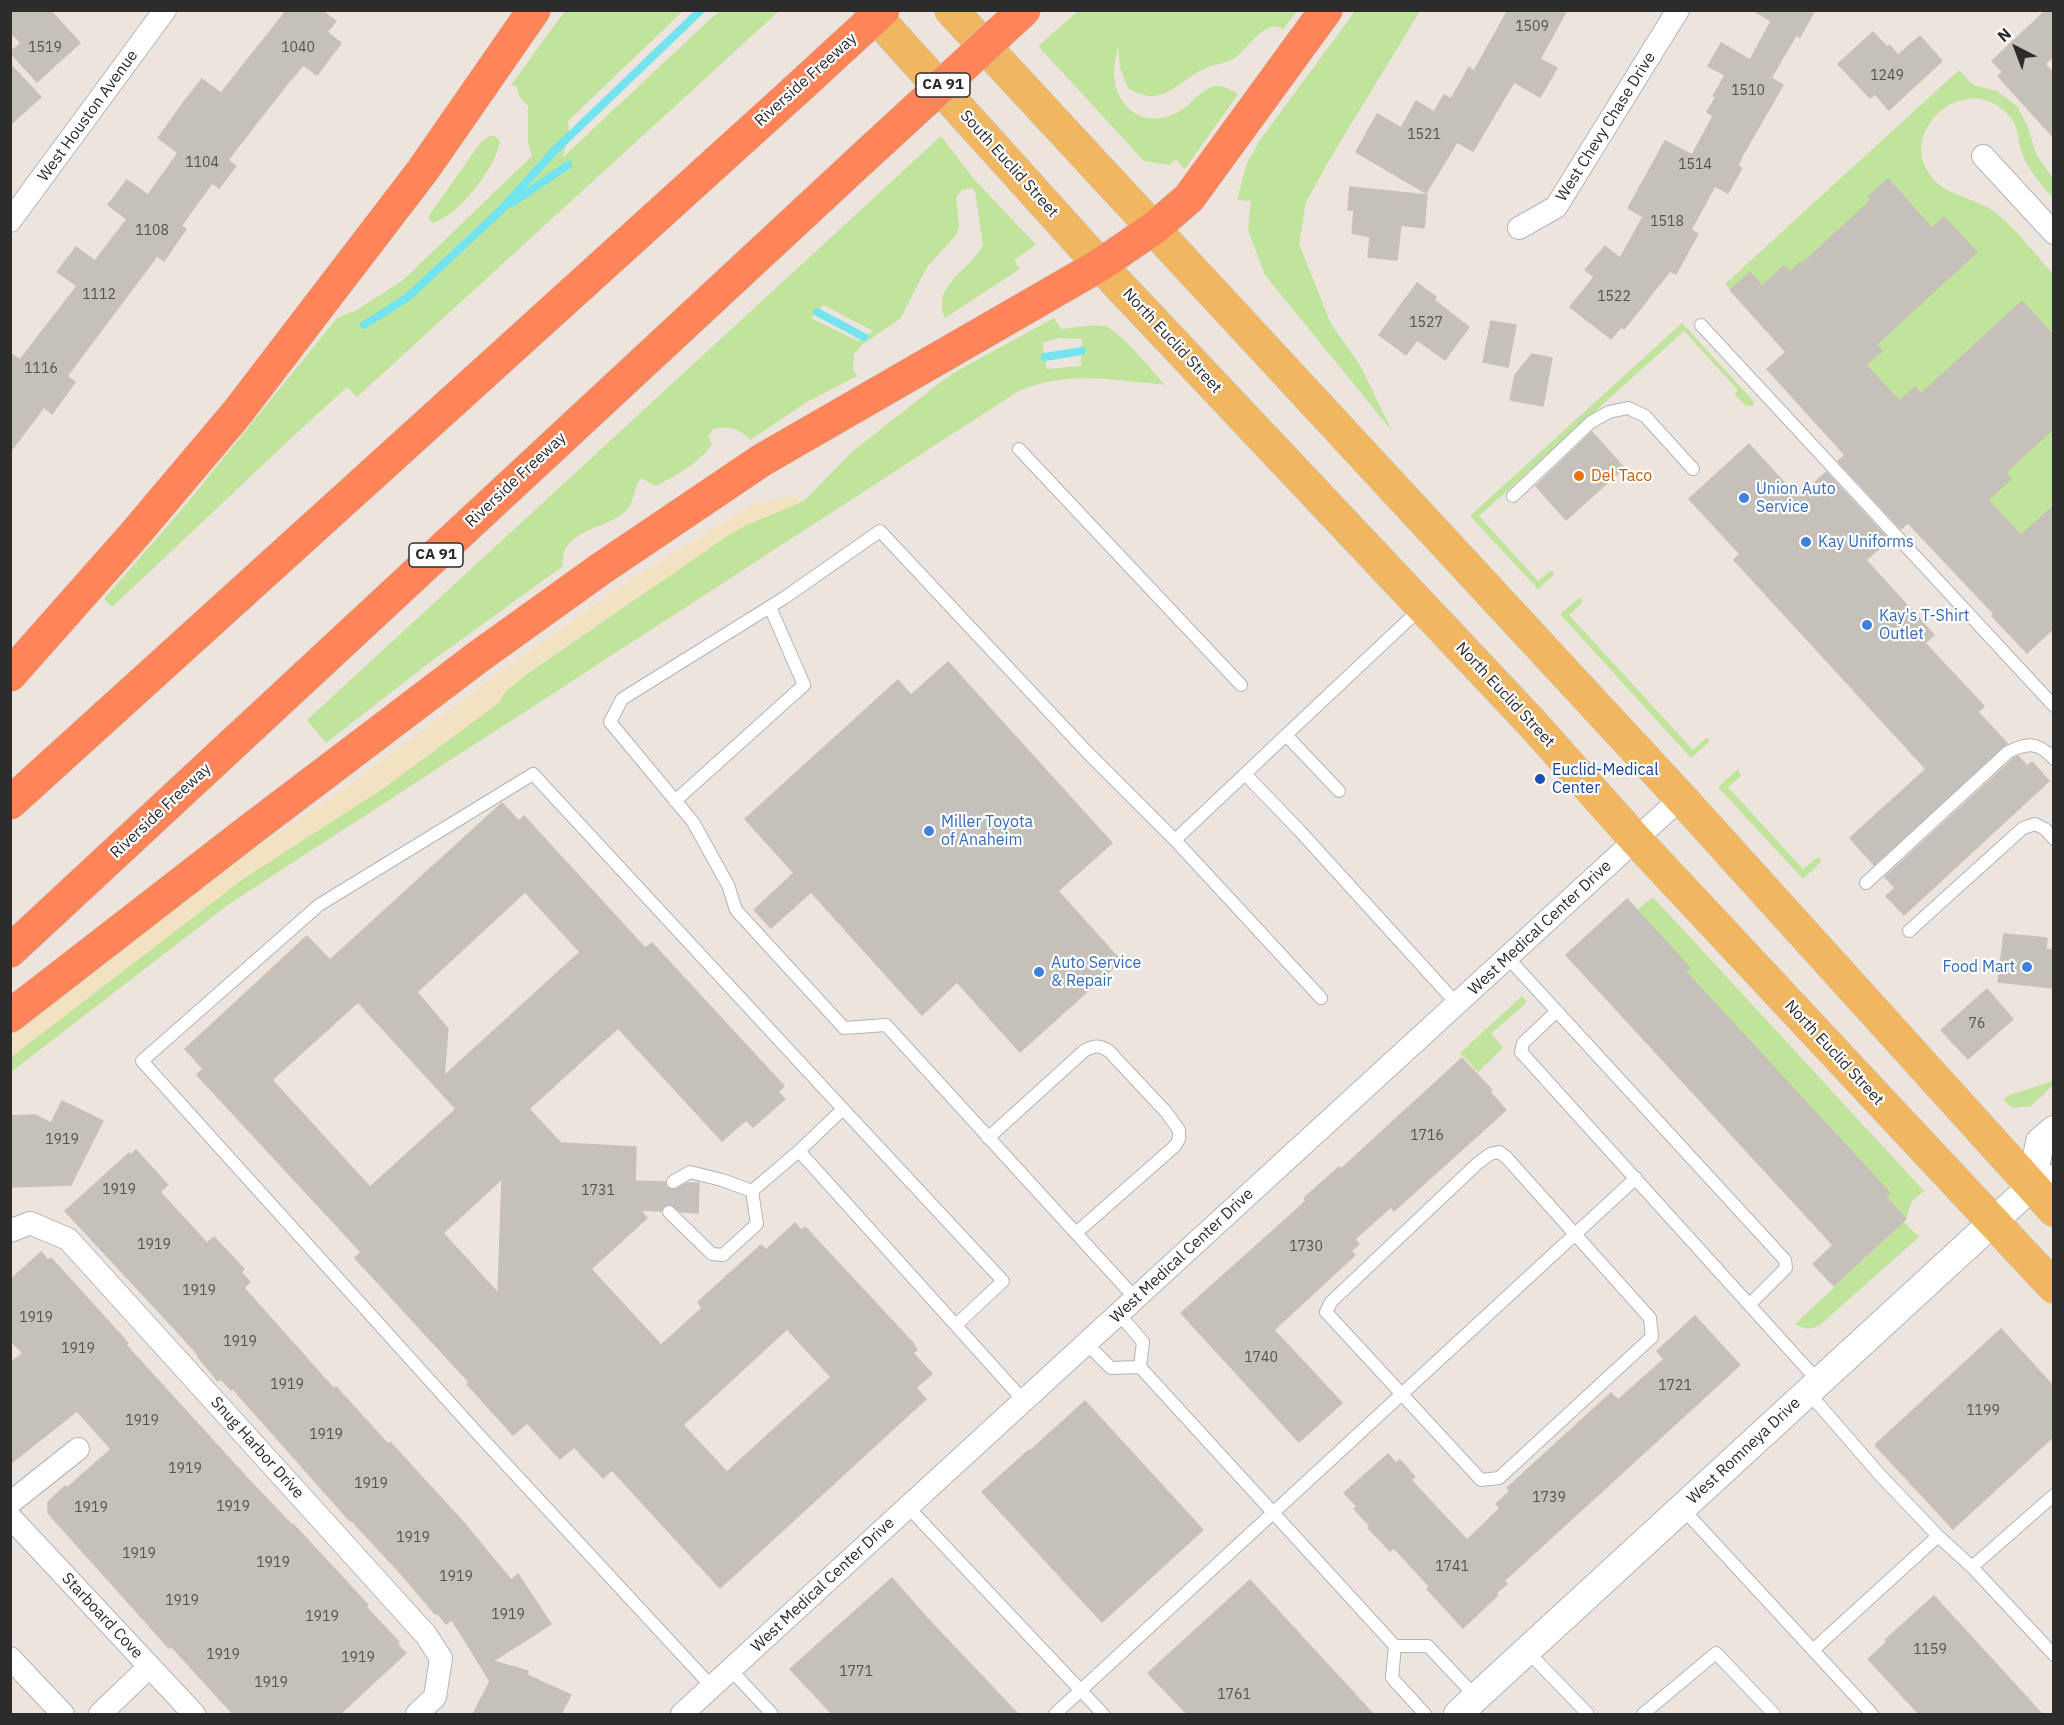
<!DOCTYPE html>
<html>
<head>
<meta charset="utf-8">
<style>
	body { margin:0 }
	#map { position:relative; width:2064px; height:1725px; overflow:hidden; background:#eee4de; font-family:"IBM Plex Sans",sans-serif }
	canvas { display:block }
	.frame { position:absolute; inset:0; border:12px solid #2c2c2c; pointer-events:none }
	.north { position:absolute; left:1986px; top:18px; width:60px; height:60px; -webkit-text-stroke:4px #fff; paint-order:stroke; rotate:318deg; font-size:16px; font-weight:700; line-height:24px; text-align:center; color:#2c2c2c }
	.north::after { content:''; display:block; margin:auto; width:21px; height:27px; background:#2c2c2c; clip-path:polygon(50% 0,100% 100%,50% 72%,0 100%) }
</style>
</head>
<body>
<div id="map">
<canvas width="2064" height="1725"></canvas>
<div class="frame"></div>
<div class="north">N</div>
</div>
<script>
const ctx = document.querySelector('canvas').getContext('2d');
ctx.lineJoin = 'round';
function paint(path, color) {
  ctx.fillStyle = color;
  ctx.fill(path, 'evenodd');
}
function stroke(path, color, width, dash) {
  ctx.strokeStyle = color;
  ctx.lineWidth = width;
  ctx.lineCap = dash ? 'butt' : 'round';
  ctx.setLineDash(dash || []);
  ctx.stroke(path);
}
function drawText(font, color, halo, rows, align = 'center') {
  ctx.font = font + ' "IBM Plex Sans",sans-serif';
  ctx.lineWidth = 4.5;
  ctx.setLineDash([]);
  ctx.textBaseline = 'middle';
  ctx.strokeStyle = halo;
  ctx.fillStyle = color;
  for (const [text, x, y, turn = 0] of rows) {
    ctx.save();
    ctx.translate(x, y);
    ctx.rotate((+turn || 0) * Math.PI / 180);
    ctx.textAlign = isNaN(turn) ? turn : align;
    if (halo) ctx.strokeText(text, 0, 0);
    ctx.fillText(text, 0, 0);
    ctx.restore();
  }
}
const green = new Path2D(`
	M 1356,10 L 1420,11 L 1331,157 L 1306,202 L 1299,244 L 1331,324 L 1360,365 L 1392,431 L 1265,275 L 1248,230 L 1251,201 L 1237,200 L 1247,163 L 1260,140 Z
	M 565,11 L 683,11 L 568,121 L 569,132 L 563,157 L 719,11 L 779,11 L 357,397 L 347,387 C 267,459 191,534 112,607 L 104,599 L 183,508 L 337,318 L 355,311 L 402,281 L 532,156 L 528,143 L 528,106 L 519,96 L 516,86 L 511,85 Z
	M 1078,11 L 1078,10 L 1297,11 L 1283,29 C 1266,18 1248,48 1236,57 C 1229,63 1215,64 1206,68 C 1176,81 1163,110 1128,88 L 1120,68 L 1118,45 C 1117,54 1114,64 1114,73 C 1115,109 1146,130 1178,112 C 1190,106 1199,91 1212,87 C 1221,84 1230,89 1238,94 L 1185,169 L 1176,159 L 1169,165 L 1144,161 L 1038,46 Z
	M 1959,70 L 1973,85 L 1997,91 L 2017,106 L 2027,125 L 2037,156 L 2053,178 L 2053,198 C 2042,185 2031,174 2024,158 C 2014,134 2023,124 1999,107 C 1959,78 1902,130 1928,172 C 1944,198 1976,196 1997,214 C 2018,231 2035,254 2053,274 L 2053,571 L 1932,438 L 1769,280 L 1762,286 L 1750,273 L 1730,290 L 1725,284 Z
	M 490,136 L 495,136 L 500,141 C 497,166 457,218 432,223 L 428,217 L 481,142 Z
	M 941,136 L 974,179 L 1036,245 L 1014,260 L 1020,269 L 945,318 C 931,285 969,272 983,245 L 975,192 L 972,188 L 962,190 L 956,197 L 959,226 L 956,235 L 927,267 L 900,319 L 863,344 L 854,354 L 853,369 L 857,376 L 809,401 L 750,440 C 739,428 728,426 713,429 L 708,437 L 712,444 C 702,461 673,478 655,486 L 641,478 C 634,486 635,499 628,508 C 610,531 559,527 563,566 L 425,666 L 326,743 L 307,720 ZM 824,305 L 873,331 L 858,341 L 811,318 Z
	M 1054,318 L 1061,329 C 1074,328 1090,324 1104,326 C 1118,328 1154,373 1165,385 C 1114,380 1064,370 1017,392 L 229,904 L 11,1072 L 11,1057 L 243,879 L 382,789 L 500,702 L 503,694 L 527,674 L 725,537 L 746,525 L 804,501 L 853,451 L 942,381 L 957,371 ZM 1059,338 L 1082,339 L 1081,366 L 1047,369 L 1042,343 Z
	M 1682,323 L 1755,403 L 1751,406 L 1745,405 L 1734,394 L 1738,390 L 1684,331 L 1479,516 L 1538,581 L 1550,571 L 1554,572 L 1554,575 L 1538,589 L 1470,516 Z
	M 1579,598 L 1582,600 L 1581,604 L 1569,615 L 1693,750 L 1706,738 L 1709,739 L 1709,742 L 1691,758 L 1560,614 Z
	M 1738,769 L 1741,776 L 1728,787 L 1803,869 L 1818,857 L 1821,858 L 1820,863 L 1803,879 L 1718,787 Z
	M 1653,897 L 1924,1191 L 1912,1201 L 1906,1219 L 1886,1197 L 1890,1193 L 1686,972 L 1690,968 L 1637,910 Z
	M 1522,996 L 1527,1002 L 1491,1034 L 1503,1048 L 1478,1072 L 1460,1053 Z
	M 2053,1079 L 2053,1085 L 2031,1106 L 2012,1108 L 2003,1099 L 2009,1095 L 2050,1082 Z
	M 1904,1222 L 1919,1237 L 1821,1324 C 1810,1331 1805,1329 1795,1324 Z`);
const sand = new Path2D(`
	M 792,496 L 804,501 L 746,525 L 726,537 L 527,674 L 503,693 L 500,702 L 382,789 L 243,879 L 11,1057 L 11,1035 L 240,858 L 337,794 L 507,667 L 632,578 L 754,504 Z`);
const stream = new Path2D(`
	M 512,203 L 568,165
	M 817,312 L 864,337
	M 364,325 L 408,297 L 502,209 L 554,151 L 701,10
	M 1045,357 L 1082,351`);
const building = new Path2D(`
	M 10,10 L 50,10 L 80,43 L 37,82 L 10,52 L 21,43 L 10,32 Z
	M 287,10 L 321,10 L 336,21 L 327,32 L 341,43 L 317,75 L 303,65 L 291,80 L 290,80 L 228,160 L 236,166 L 219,188 L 212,183 L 181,226 L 186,229 L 164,261 L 157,256 L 67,376 L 75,382 L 52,414 L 44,407 L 10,452 L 10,353 L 20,360 L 77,286 L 57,272 L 76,247 L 95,261 L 127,219 L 108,205 L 127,180 L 148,195 L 178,153 L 158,138 L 184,102 L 202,79 L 221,93 Z
	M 1508,10 L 1567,10 L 1540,59 L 1557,68 L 1540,97 L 1514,82 L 1473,151 L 1457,142 L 1426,193 L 1356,152 L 1377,114 L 1401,128 L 1416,101 L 1434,112 L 1444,95 L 1451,99 L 1469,67 L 1474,71 Z
	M 1753,10 L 1815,10 L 1800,37 L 1796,35 L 1771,78 L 1783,85 L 1742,156 L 1738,166 L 1742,168 L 1728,193 L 1715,186 L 1691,230 L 1698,234 L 1676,274 L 1670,271 L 1624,329 L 1621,327 L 1611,339 L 1570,307 L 1594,277 L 1585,270 L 1605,246 L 1620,258 L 1643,217 L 1628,208 L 1665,141 L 1692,155 L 1713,116 L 1707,112 L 1716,97 L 1713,96 L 1725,75 L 1708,66 L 1721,43 L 1750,60 L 1771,21 Z
	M 2046,10 L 2054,10 L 2054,56 L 2045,64 L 2054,74 L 2054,138 L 1998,76 L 2003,72 L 1992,61 Z
	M 1873,32 L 1887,47 L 1889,45 L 1898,55 L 1920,36 L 1942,61 L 1889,110 L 1875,94 L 1870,98 L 1838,64 Z
	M 10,64 L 41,97 L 10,125 Z
	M 1888,179 L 1932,228 L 1944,217 L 1977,252 L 1876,345 L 1882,351 L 1866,365 L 1899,401 L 1915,387 L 1921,394 L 2022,301 L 2054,336 L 2054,428 L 2006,472 L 2011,479 L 1988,500 L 2021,535 L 2054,506 L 2054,628 L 2027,653 L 1992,616 L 1994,614 L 1908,523 L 1901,529 L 1838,461 L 1845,455 L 1767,369 L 1786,352 L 1730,290 L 1750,272 L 1762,286 L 1784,266 L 1790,272 L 1800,262 L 1802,264 L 1871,200 L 1868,197 Z
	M 1350,187 L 1427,195 L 1424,228 L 1401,225 L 1397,260 L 1368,257 L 1370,237 L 1352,233 L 1354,210 L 1348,210 Z
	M 1417,283 L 1436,297 L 1434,300 L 1469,327 L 1445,360 L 1417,340 L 1406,355 L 1379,335 Z
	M 1491,321 L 1516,325 L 1508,367 L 1483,362 Z
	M 1532,354 L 1552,358 L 1543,406 L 1510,400 L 1515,375 Z
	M 1592,432 L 1624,468 L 1566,520 L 1536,486 Z
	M 1749,444 L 1798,498 L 1826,472 L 1889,540 L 1866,560 L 1934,635 L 1925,643 L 1984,706 L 1978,712 L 2007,743 L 1874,865 L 1850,838 L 1926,769 L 1734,560 L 1740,554 L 1689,499 Z
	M 948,662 L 1112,843 L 1058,891 L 1121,961 L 1020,1052 L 957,982 L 922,1015 L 811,892 L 771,928 L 754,910 L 794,873 L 745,819 L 898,680 L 911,695 Z
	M 2018,756 L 2027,766 L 2032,762 L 2049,781 L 1904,915 L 1886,896 L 1895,888 L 1885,877 L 2013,759 Z
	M 502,803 L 519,821 L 524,816 L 645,948 L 652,943 L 784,1086 L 778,1092 L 785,1099 L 753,1127 L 746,1120 L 722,1141 L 618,1028 L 529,1109 L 561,1143 L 636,1147 L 635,1181 L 665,1182 L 666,1187 L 672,1190 L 688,1183 L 699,1183 L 698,1213 L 681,1212 L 670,1204 L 664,1206 L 661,1211 L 640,1210 L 647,1218 L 591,1269 L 661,1345 L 702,1308 L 698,1302 L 761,1245 L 766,1250 L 795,1223 L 801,1230 L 805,1227 L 912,1342 L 917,1350 L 913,1353 L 932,1374 L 916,1388 L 926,1399 L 720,1588 L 612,1470 L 603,1478 L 574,1447 L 560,1459 L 527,1423 L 513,1435 L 467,1384 L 469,1382 L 355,1258 L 361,1252 L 197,1075 L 203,1069 L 185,1049 L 307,936 L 330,960 ZM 525,892 L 580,952 L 444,1076 L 448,1029 L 417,992 ZM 358,1002 L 456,1109 L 370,1187 L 272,1080 ZM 502,1179 L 498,1293 L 443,1233 ZM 787,1329 L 831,1377 L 727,1472 L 683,1425 Z
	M 1627,899 L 1690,968 L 1686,972 L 1890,1193 L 1886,1197 L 1906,1219 L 1834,1286 L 1813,1264 L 1833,1245 L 1566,955 Z
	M 2004,934 L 2047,938 L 2046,949 L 2054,950 L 2054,988 L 1998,982 Z
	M 1987,989 L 2013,1019 L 1968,1059 L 1941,1030 Z
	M 1462,1058 L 1492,1090 L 1490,1092 L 1506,1110 L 1394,1211 L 1391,1207 L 1355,1239 L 1359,1244 L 1351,1251 L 1355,1255 L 1274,1330 L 1342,1403 L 1299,1442 L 1181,1313 L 1306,1201 L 1304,1198 L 1339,1167 L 1341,1169 Z
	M 62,1101 L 103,1121 L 71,1185 L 10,1187 L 10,1116 L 35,1115 L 51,1123 Z
	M 136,1150 L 168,1185 L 160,1192 L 207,1243 L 214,1237 L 244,1269 L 241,1272 L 250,1282 L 244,1288 L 302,1353 L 334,1389 L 336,1387 L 388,1444 L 390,1442 L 464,1523 L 511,1580 L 518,1574 L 551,1624 L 493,1661 L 528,1671 L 527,1675 L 571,1695 L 561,1714 L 473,1714 L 490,1681 L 452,1620 L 446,1624 L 437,1613 L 435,1614 L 404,1577 L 351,1520 L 350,1521 L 233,1389 L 231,1390 L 221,1379 L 218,1381 L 198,1357 L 199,1356 L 183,1338 L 65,1211 L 129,1153 L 131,1155 Z
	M 41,1252 L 48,1260 L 51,1258 L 128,1343 L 126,1345 L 248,1479 L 292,1525 L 293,1524 L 368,1605 L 366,1607 L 399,1642 L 397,1644 L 406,1653 L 340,1714 L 233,1714 L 171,1646 L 169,1648 L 48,1513 L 48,1502 L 65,1486 L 67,1488 L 111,1449 L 77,1411 L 10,1464 L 10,1363 L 23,1353 L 10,1340 L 10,1280 Z
	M 1695,1316 L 1740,1365 L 1504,1581 L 1507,1584 L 1496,1593 L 1498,1595 L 1463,1628 L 1427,1589 L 1429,1586 L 1394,1548 L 1390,1551 L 1368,1528 L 1370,1526 L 1354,1509 L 1357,1506 L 1344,1493 L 1388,1454 L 1396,1463 L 1400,1460 L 1415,1477 L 1411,1480 L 1467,1540 L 1500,1508 L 1496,1504 L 1510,1491 L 1507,1488 L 1611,1393 L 1618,1400 L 1664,1359 L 1657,1351 Z
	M 2001,1329 L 2054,1387 L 2054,1436 L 1953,1529 L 1875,1445 Z
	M 1085,1401 L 1203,1530 L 1102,1622 L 982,1492 L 1029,1450 L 1030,1451 Z
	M 892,1578 L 925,1616 L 1018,1714 L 832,1714 L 790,1669 Z
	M 1250,1580 L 1282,1615 L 1373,1714 L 1187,1714 L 1148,1673 Z
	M 1934,1596 L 2042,1714 L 1919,1714 L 1868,1659 L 1887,1642 L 1885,1640 Z`);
const service = new Path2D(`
	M 1701,325 L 2054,706
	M 1019,449 L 1241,685
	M 1513,496 L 1591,422 L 1609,412 L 1628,408 L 1645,416 L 1693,469
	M 1245,774 L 1286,735
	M 1339,791 L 1286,735 L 1421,608
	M 675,801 L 804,685 L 770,607
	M 1866,883 L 2008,752 C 2028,742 2038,742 2054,759
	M 1909,931 L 2023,828 L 2035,824 L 2045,829 L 2054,839
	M 1508,958 L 1785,1260 L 1786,1268 L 1750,1304
	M 1321,998 L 1175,840 L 1245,774 L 1299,830 L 1457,1004
	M 1557,1011 L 1523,1043 L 1521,1052 L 1819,1382
	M 843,1109 L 1003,1281 L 956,1325
	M 988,1138 L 1084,1051 C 1094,1045 1099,1045 1109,1051 L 1166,1112 L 1179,1130 L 1179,1139 L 1175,1146 L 1076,1233
	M 1499,1152 L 1506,1157 L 1650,1318 L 1652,1337 L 1499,1478 L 1481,1480 L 1326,1312 L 1331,1302 L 1478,1163 L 1490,1154 Z
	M 673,1182 L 690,1172 L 722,1180 L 752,1191
	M 752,1191 L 799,1151
	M 669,1212 L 712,1254 L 723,1255 L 757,1224 L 752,1191
	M 1136,1299 L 886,1025 L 844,1028 L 736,910 L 728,885 L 693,822 L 610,722 L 622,699 L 784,598 L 880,531 L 1087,752 L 1175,840
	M 1119,1314 L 1143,1342 L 1140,1367
	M 1087,1344 L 1111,1368 L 1140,1367 L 1395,1646 L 1392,1678 L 1425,1714
	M 1808,1392 L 1880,1475 L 1938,1536 L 1972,1567 L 2054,1655
	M 908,1507 L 1103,1714
	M 1682,1508 L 1872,1714
	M 1972,1567 L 2054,1495
	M 1395,1646 L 1428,1646 L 1476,1697
	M 1813,1650 L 1938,1536
	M 1527,1651 L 1588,1714
	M 731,1670 L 772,1714
	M 712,1687 L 478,1434 L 142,1061 L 319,905 L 533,774 L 843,1109 L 799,1151 L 1024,1401
	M 1055,1714 L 1636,1178
	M 1643,1714 L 1716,1653 L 1774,1714`);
const minor = new Path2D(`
	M 1983,156 L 2054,233
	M 10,221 L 165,10
	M 1519,228 L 1556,207 L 1678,10
	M 10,1231 L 30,1223 L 68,1239 L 426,1635 L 441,1658 L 435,1697 L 417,1714
	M 10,1503 L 78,1449
	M 10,1517 L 194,1714
	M 10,1658 L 63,1714
	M 100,1714 L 149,1667
	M 682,1714 L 1681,798`);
const tertiary = new Path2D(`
	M 2031,1187 L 2040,1142 L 2054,1130
	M 1458,1714 L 2031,1187 L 2054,1179`);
const primary = new Path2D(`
	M 870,10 L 1100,265 L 1531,722 L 1636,840 L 2054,1287
	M 951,10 L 1681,798 L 2054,1210`);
const motorway = new Path2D(`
	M 10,675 L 134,535 L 237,413 L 423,170 L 534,10
	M 10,803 L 795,91
	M 10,951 L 862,159
	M 10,1016 L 246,833 L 478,657 L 602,568 L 762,460 L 1100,265 L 1154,228 L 1189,198 L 1326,10`);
const motorwayBridge = new Path2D(`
	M 795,91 L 883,10
	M 862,159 L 1024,10`);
const markers = [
	[1579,476,6,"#e8710a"],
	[1744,498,6,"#3f7fe0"],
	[1806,542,6,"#3f7fe0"],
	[1867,625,6,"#3f7fe0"],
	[1540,779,6,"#1a4fb4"],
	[929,831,6,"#3f7fe0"],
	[2027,967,6,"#3f7fe0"],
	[1039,972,6,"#3f7fe0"]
];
const numberNames = [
	["1509",1532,27],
	["1519",45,48],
	["1040",298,48],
	["1249",1887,76],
	["1510",1748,91],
	["1521",1424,135],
	["1104",202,163],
	["1514",1695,165],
	["1518",1667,222],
	["1108",152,231],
	["1112",99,295],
	["1522",1614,297],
	["1527",1426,323],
	["1116",41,369],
	["76",1977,1024],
	["1716",1427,1136],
	["1919",62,1140],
	["1919",119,1190],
	["1731",598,1191],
	["1919",154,1245],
	["1730",1306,1247],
	["1919",199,1291],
	["1919",36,1318],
	["1919",240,1342],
	["1919",78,1349],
	["1740",1261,1358],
	["1919",287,1385],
	["1721",1675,1386],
	["1199",1983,1411],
	["1919",142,1421],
	["1919",326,1435],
	["1919",185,1469],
	["1919",371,1484],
	["1739",1549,1498],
	["1919",233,1507],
	["1919",91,1508],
	["1919",413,1538],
	["1919",139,1554],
	["1919",273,1563],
	["1741",1452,1567],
	["1919",456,1577],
	["1919",182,1601],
	["1919",508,1615],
	["1919",322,1617],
	["1159",1930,1650],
	["1919",223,1655],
	["1919",358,1658],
	["1771",856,1672],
	["1919",271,1683],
	["1761",1234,1695]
];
const shields = [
	[943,85,54],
	[436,555,54]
];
const shieldNames = [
	["CA 91",943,85],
	["CA 91",436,555]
];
const streetNames = [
	["Riverside Freeway",806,80,-42],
	["West Houston Avenue",88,116,-54],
	["West Chevy Chase Drive",1606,127,-58],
	["South Euclid Street",1009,164,48],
	["North Euclid Street",1172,341,47],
	["Riverside Freeway",516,480,-43],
	["North Euclid Street",1505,695,47],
	["Riverside Freeway",161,811,-43],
	["West Medical Center Drive",1540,928,-43],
	["North Euclid Street",1834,1053,47],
	["West Medical Center Drive",1182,1256,-43],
	["Snug Harbor Drive",257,1448,48],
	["West Romneya Drive",1744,1451,-43],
	["West Medical Center Drive",823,1585,-43],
	["Starboard Cove",102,1616,47]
];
const foodNames = [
	["Del Taco",1591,476]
];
const shopNames = [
	["Union Auto",1756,489],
	["Service",1756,507],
	["Kay Uniforms",1818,542],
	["Kay's T-Shirt",1879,616],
	["Outlet",1879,634],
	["Miller Toyota",941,822],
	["of Anaheim",941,840],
	["Auto Service",1051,963],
	["& Repair",1051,981],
	["Food Mart",2015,967,"right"]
];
const transitNames = [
	["Euclid-Medical",1552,770],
	["Center",1552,788]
];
paint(green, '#c0e49b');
paint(sand, '#f2e2c2');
stroke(stream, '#72e3ef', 8);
paint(building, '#c6c0ba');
stroke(building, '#c9c0b8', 1.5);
stroke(service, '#afb4bc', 14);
stroke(minor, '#afb4bc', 24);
stroke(tertiary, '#afb4bc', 30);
stroke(primary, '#c4c4c4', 34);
stroke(motorway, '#c4c4c4', 34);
stroke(service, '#fff', 12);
stroke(minor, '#fff', 22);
stroke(tertiary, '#fff', 28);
stroke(primary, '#f1b760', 33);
stroke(motorway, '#ff8458', 33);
stroke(motorwayBridge, '#c4c4c4', 34, []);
stroke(motorwayBridge, '#ff8458', 33);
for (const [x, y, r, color] of markers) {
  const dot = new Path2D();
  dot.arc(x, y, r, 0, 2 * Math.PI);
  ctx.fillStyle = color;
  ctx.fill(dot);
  stroke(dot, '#fff', 2);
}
drawText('14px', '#525150', null, numberNames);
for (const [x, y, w] of shields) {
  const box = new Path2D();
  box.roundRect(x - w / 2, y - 12, w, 24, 4.5);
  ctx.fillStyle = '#fff';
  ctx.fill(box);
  stroke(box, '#2c2c2c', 1.5);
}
drawText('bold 15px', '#2c2c2c', null, shieldNames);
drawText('16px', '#2c2c2c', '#fff', streetNames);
drawText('16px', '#c56008', '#fff', foodNames, 'left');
drawText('16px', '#366cbe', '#fff', shopNames, 'left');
drawText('16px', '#164399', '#fff', transitNames, 'left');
</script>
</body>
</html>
